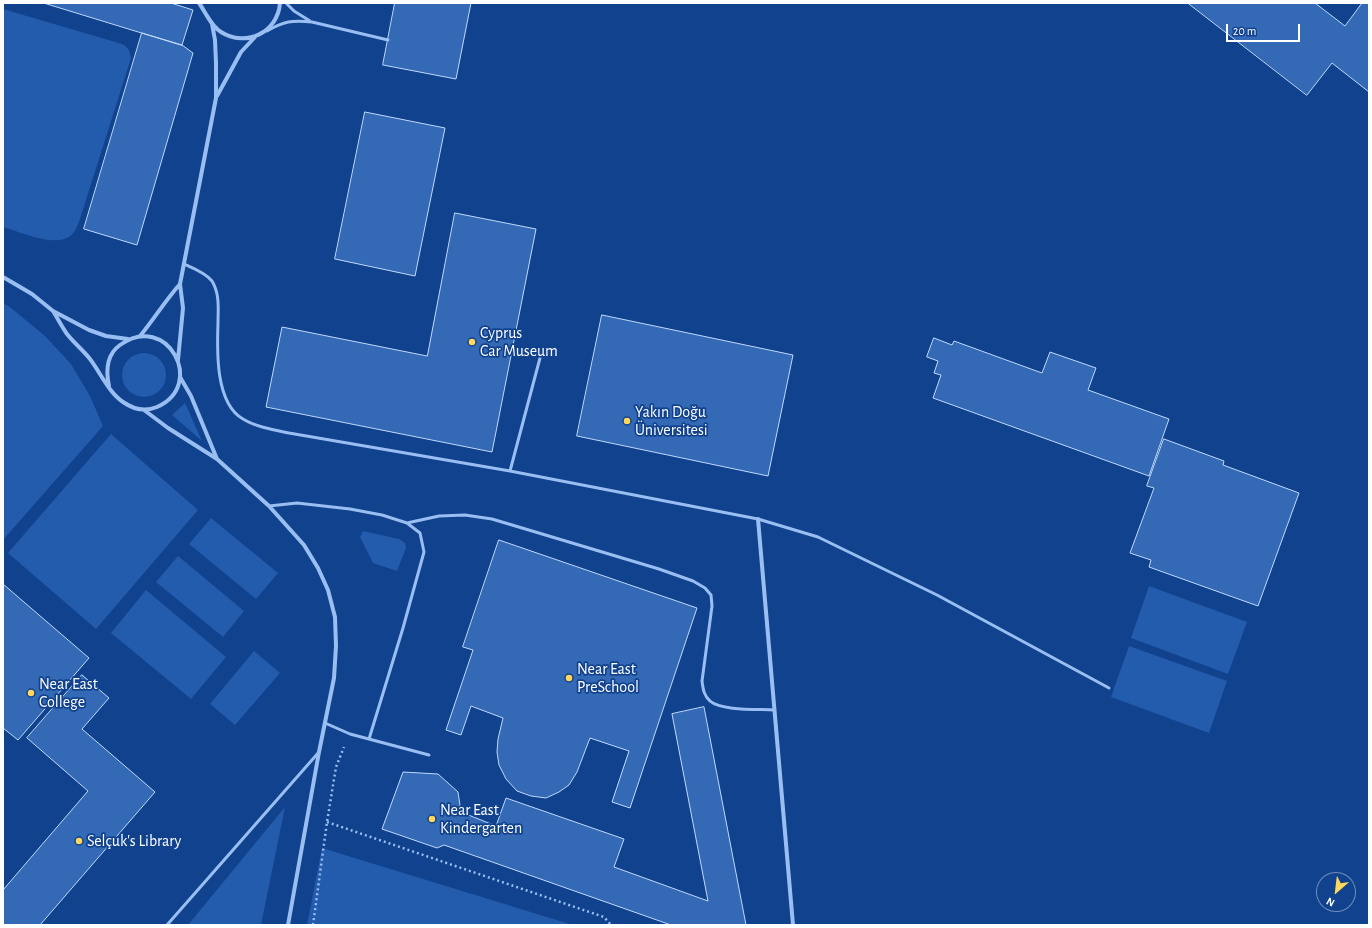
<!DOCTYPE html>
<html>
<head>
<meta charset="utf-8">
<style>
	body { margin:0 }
	#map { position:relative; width:1372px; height:928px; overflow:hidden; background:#11428d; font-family:"Alegreya Sans",sans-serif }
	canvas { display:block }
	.frame { position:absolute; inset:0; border:4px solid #fff; pointer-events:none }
	.north { position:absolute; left:1316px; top:872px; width:40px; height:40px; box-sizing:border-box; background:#11428d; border:1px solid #708ebb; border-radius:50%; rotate:208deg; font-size:11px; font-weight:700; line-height:16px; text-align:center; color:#fff }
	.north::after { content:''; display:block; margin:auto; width:14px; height:18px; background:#ffd75a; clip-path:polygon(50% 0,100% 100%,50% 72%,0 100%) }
	.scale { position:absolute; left:1226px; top:24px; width:74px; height:18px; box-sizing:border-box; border:2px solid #fff; border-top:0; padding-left:5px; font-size:12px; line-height:14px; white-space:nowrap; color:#fff; -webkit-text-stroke:3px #11428d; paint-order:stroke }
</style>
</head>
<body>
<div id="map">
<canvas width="1372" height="928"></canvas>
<div class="frame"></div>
<div class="north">N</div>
<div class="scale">20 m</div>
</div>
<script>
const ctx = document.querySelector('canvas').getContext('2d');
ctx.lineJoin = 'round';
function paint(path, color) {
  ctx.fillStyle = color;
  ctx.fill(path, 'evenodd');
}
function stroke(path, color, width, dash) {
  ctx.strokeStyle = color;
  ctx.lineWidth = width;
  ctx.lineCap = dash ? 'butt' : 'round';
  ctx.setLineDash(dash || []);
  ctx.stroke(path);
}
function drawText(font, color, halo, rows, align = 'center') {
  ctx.font = font + ' "Alegreya Sans",sans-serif';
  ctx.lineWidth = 3.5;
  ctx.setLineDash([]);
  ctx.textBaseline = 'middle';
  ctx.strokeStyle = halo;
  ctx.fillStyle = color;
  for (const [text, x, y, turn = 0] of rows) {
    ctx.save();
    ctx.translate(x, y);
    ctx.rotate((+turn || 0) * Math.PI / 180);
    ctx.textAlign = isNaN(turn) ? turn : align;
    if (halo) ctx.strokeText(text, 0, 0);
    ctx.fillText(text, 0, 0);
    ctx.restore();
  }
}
const green = new Path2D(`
	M 3,9 L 122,44 C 128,47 130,51 131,58 L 79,222 C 77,227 74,234 69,237 C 52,247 21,232 3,227 Z
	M 3,303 L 10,307 L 45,336 L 71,364 L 90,396 L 103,426 L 3,540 Z
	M122 375a22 22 0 1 1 44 0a22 22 0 1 1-44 0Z
	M 185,403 L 202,441 L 172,415 Z
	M 111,434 L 198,510 L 96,629 L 8,553 Z
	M 211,518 L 278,573 L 256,599 L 189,544 Z
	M 363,531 L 399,539 L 405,543 L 406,548 L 397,571 L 373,563 L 360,537 Z
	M 178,556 L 244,611 L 223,637 L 156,582 Z
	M 1149,586 L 1247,622 L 1228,674 L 1131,638 Z
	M 146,590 L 226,657 L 191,699 L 111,633 Z
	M 1129,646 L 1227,681 L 1209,733 L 1111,697 Z
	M 254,651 L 280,673 L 235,725 L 210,704 Z
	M 285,807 L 261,925 L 188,925 Z
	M 322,848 L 573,925 L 307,925 Z`);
const building = new Path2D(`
	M 44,3 L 171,3 L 193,10 L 182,45 Z
	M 395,3 L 471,3 L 456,79 L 383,65 Z
	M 1188,3 L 1315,3 L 1345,26 L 1362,3 L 1367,3 L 1369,4 L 1369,92 L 1332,63 L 1307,95 Z
	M 142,33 L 182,45 L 193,53 L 137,245 L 84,229 Z
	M 365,112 L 445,128 L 415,276 L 335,259 Z
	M 455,213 L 536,229 L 492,452 L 266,407 L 282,327 L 427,356 Z
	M 602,315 L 793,355 L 768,476 L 577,436 Z
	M 934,338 L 952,345 L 954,341 L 1042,373 L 1050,352 L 1096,368 L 1088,390 L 1169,419 L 1149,476 L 933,398 L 941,375 L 934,373 L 938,361 L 927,357 Z
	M 1164,439 L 1224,461 L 1223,465 L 1299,493 L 1258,606 L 1149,567 L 1151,560 L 1130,553 L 1154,488 L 1147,486 Z
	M 499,540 L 697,608 L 630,808 L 612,802 L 629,751 L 590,738 L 577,772 L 569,785 L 559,792 L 546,798 L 531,796 L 517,791 L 506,779 L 499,765 L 497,752 L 498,739 L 503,718 L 471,706 L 461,735 L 446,730 L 473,650 L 463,647 Z
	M 3,584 L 89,658 L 18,740 L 3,728 Z
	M 82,675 L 109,698 L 82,729 L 155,792 L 40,925 L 3,925 L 3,890 L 88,791 L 27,738 Z
	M 704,707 L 746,925 L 671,925 L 444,845 L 437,848 L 382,829 L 403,772 L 438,774 L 458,792 L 461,812 L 496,826 L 506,798 L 624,839 L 614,867 L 708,901 L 672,714 Z`);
const path = new Path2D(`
	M 327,822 L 604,917 L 611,925
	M 313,925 L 327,822 L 336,767 L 344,747`);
const service = new Path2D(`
	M 286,3 L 294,11 L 310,21
	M 267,31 C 284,21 292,20 312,22 L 388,40
	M 184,264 C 193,268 206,273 212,281 C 220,294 218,309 218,323 C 217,350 215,403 243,419 C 256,427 274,430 289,433 L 510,471 L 758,519 L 818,537 L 937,595 L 1109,688
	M 510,471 L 540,358
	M 269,506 L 297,503 L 350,509 L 382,515 L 407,523 L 420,533 L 424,552 L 403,628 L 369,739
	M 407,523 L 439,516 L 465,515 L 492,519 L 659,569 L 693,581 L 705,588 L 711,595 L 712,606 L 702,681 C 703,689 704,696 710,701 C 721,711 759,709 774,710
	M 325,723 L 350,734 L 429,755
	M 167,925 L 319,752`);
const minor = new Path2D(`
	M 199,3 C 206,13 211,26 221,32 C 246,48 278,32 280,3
	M 217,96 L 241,52 L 255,37
	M 3,277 L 32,294 L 53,311 L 89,330 L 106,336 L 128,339
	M 53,311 C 58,319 62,327 67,334 C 74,343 83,350 90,359 C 100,372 109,393 123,402 C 133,409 145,412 157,407 C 207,385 167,311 120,345 C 106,355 106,372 109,386
	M 140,336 C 154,319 165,301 180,284
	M 178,360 L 183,308 L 180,284 L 216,98 L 216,63 L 215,40 L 212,24
	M 180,377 L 191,396 L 217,459
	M 144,410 L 168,428 L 217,459 L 269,506 L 304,545 L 318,568 L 328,590 L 335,617 L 336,646 L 334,678 L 319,752 L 288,925
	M 758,519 L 793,925`);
const markers = [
	[472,342,4,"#ffd75a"],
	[627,421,4,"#ffd75a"],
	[569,678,4,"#ffd75a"],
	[31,693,4,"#ffd75a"],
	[432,819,4,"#ffd75a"],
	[79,841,4,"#ffd75a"]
];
const poiNames = [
	["Cyprus",480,333],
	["Car Museum",480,351],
	["Yakın Doğu",635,412],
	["Üniversitesi",635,430],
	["Near East",577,669],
	["PreSchool",577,687],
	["Near East",39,684],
	["College",39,702],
	["Near East",440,810],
	["Kindergarten",440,828],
	["Selçuk's Library",87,841]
];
paint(green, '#235bad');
paint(building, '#3469b5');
stroke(building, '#c0d9fd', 1);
stroke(path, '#99bef2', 2.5, [2, 3]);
stroke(service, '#99bef2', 3);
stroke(minor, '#99bef2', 4);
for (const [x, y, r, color] of markers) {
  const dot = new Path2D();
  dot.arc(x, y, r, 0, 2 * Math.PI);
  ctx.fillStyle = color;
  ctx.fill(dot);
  stroke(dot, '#11428d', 1.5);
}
drawText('16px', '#fff', '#11428d', poiNames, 'left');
</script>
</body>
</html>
